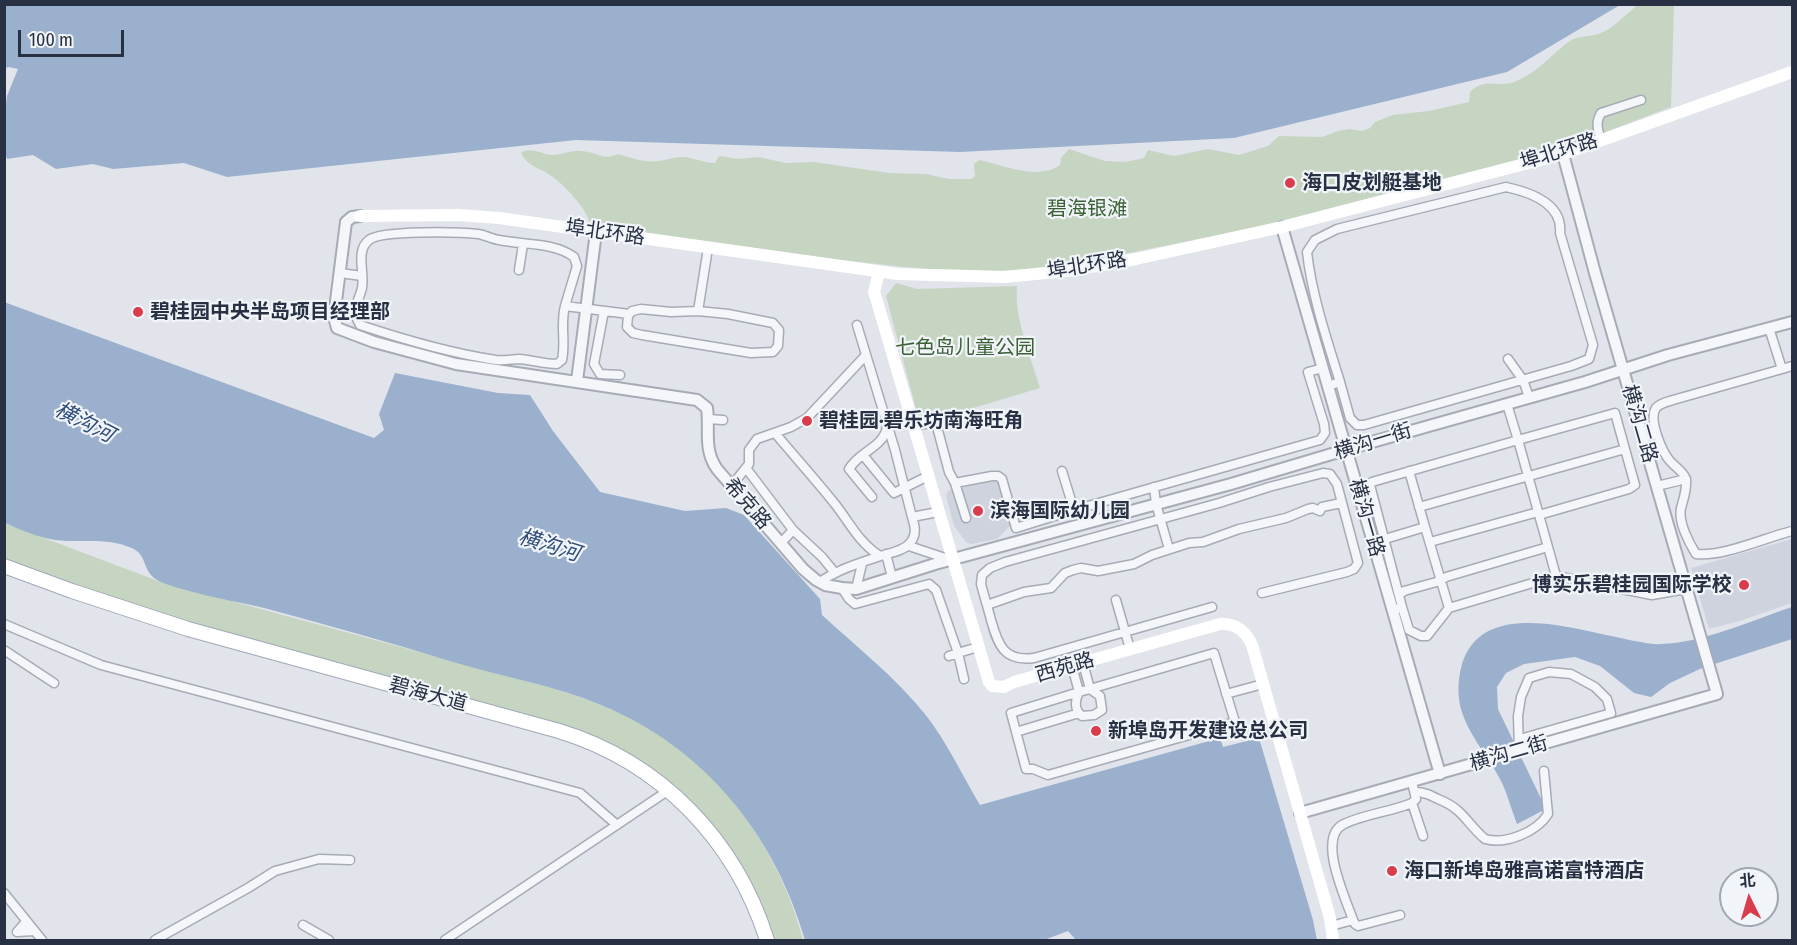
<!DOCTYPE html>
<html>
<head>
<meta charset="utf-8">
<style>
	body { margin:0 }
	#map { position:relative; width:1797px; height:945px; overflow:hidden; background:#e1e4eb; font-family:"Fira Sans Condensed","Noto Sans SC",sans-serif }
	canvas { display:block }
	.frame { position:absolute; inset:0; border:6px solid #283144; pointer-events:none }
	.north { position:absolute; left:1719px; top:867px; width:60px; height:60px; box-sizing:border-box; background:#f1f4f8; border:2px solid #a1a6b0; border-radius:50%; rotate:355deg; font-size:16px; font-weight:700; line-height:24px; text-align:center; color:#283144 }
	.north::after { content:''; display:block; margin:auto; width:21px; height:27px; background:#d93d4c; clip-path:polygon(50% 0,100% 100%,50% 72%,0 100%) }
	.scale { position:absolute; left:18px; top:30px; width:106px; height:27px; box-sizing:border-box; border:3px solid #283144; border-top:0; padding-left:8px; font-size:18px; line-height:21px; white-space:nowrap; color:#283144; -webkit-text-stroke:4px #f1f4f8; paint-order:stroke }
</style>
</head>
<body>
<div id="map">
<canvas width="1797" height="945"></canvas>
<div class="frame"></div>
<div class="north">北</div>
<div class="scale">100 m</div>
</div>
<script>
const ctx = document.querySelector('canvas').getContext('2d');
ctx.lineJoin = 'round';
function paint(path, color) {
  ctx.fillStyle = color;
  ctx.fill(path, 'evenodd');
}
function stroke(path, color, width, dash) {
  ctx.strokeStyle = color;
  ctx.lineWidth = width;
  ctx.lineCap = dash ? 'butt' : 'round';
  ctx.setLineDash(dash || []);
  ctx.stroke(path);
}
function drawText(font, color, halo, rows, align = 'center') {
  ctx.font = font + ' "Fira Sans Condensed","Noto Sans SC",sans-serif';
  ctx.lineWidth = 4.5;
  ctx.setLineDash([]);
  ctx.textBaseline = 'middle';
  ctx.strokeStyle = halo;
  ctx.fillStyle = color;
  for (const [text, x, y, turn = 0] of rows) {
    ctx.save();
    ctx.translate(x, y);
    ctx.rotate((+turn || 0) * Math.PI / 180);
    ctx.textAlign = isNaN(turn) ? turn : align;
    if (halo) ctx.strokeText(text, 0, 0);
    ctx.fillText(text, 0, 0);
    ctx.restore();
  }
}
const built = new Path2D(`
	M 990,477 L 998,480 L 1010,520 L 1010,526 L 997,539 L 972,544 L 967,543 L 954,526 L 946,496 L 948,491 L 954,488 Z
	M 1792,539 L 1792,603 L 1740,621 L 1709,629 L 1691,568 Z`);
const green = new Path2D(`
	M 1638,5 L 1674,5 L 1671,107 L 1585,140 L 1521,159 L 1254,228 L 1083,262 L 1030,269 L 983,272 L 942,271 L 840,260 L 591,227 C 589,210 562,182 547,173 C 535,166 528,166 521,153 C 532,146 542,155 553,155 C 563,155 571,150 581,151 C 598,152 601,161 618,154 C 631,158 645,163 659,161 C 667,160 674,157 682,157 C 693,157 703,163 715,163 L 719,156 L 738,159 L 758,157 L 786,163 L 814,162 L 889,173 L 926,174 L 949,179 L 971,179 L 975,176 L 974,164 L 979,160 C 1004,165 1037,181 1060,165 L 1061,158 L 1069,149 L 1105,161 L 1125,162 L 1144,158 L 1148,150 L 1174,156 L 1208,149 L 1239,155 L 1268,146 L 1279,136 L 1322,137 L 1338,131 L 1349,129 L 1362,131 L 1370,128 L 1375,122 L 1393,115 L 1429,111 L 1469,102 L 1470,92 C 1486,77 1497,88 1514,82 C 1538,73 1550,55 1570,41 C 1579,35 1592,37 1601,33 C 1616,27 1626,13 1638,5 Z
	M 896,283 L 917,289 L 1017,286 C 1014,318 1031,358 1040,388 L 920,424 L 886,296 Z
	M 4,523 L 161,582 L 556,689 C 584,698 611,708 636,721 C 720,766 780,850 803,940 L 763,940 L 725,851 L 620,756 L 323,666 L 5,563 Z`);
const water = new Path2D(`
	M 5,4 L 1620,4 L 1620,5 L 1507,72 L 1234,138 L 960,152 L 576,140 L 227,177 L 184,163 L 113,169 L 93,164 L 56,169 L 33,155 L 7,159 L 5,153 L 5,112 L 7,96 L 18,69 L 9,67 L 5,68 Z
	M 4,302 L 374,438 L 384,430 L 379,414 L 395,373 L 498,393 L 530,395 L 553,431 L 600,492 L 685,511 L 726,508 L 744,515 L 820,599 L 822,615 C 857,647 895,677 925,714 C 947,742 962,775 980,805 L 1220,738 L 1223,747 L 1259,738 L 1313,920 L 1317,940 L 1076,940 L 1068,931 L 1044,940 L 805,940 C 775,835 704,747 601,705 C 554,685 503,677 453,662 C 392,643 330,626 268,609 C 244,603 218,599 193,592 C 183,589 160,584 153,577 C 141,566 148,552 126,546 C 104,538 78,543 55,540 C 37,537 21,530 5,523 Z
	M 1792,607 L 1792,639 L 1702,668 L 1670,683 L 1651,697 L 1634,693 L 1600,666 L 1575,657 L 1524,664 L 1506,673 L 1497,687 L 1498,709 L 1546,809 L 1517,824 C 1512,811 1508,797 1503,785 C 1491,759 1469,737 1461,709 C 1457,694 1458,679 1462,664 C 1476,619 1523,620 1562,626 C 1586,630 1610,636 1634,641 C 1643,642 1652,645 1661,644 C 1703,643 1752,620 1792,607 Z`);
const minor = new Path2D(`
	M 1601,140 C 1598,130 1595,123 1601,113 L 1641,100
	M 519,270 L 523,244
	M 340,273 L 362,276
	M 565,306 C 560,326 566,340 562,360 L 557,364 C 544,364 532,360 519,359 C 512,359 504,361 496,360 C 449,353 405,340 360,325 L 354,313 C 356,304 360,296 362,288 C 365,272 355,251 369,240 C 380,230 460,232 478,234 C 485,235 492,239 499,240 C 523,245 554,242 574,257 L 577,266 L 565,306 L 629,314
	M 604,311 L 594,364 L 600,374 L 620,375
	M 698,311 L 671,312 L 641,309 L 632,311 L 628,316 L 627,327 L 633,333 L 642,335 L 751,353 L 773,352 L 778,346 L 779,330 L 773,323 L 728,314 L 698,311 L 708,248
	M 857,325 L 895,450 L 912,517 L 938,512
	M 1769,328 L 1782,369 L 1792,366
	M 1508,359 L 1523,380 L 1529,397
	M 1328,386 L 1340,382 C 1327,340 1312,296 1307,252 L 1315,240 L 1337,229 L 1506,187 C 1529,192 1563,203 1560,233 L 1593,345 L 1589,359 L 1571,366 L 1364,425 L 1357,425 L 1350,418 L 1340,382
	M 708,419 L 723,420
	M 913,425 L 936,423 L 949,472 L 955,483 L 992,476 L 998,476 L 1002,479 L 1016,528 L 1074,510 L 1062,471
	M 775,433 C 795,457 816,480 835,504 C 850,523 859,543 880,556
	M 863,455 L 894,493 L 928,476
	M 746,468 L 793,530 L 822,557 L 835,573
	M 1409,471 L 1425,527
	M 1686,479 C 1682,470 1676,468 1670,461 C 1662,452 1648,419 1656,408 C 1660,403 1667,402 1673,400 L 1782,369
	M 955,483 L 966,518
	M 730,484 L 737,479 L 749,464 L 749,450 L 757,439 L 791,427 L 807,418 L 866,355
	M 1657,486 L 1686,479 C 1687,490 1684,497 1681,508 C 1678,522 1689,543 1696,554 C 1723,557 1764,538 1792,531
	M 1154,487 L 1156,504 L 1169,549
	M 872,497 L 849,469 C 859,451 885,447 887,426 L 910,416
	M 1419,507 L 1625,449
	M 1074,510 L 1320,440 L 1325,433 L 1324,424 L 1308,372 L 1323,368
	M 1385,539 L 1425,527 L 1449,608
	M 1430,542 L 1538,512
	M 781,543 L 793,530
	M 909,546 L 951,560
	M 1548,547 L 1556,576
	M 886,554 L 892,577
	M 820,582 C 838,569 860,563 880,556 C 890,553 904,551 910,543 C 917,535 915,526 912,517
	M 842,588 L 849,599 L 855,604 L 929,584 L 936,590 L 958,653 L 978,647
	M 856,589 L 862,564
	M 1400,594 L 1404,591 L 1440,581 L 1446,577 L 1548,547 L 1518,440 L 1615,413 L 1635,485 L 1629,489 L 1539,515
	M 1116,600 L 1130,649
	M 987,605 L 1024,592 L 1051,588 L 1065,573 L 1073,570 L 1081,568 L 1098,571 L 1134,564 L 1152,555 L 1189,543 L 1203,542 L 1239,529 L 1286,518 L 1308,509 L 1313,508 L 1320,511 L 1322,507 L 1341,503
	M 1212,607 L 1034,658 C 1004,662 998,645 991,620 C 988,608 984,596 981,584 L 982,575 L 990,568 L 1005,562 L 1219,503 L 1269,487 L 1323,473 L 1330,474 L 1337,484 L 1358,563 L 1354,569 L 1347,572 L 1262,593
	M 1402,607 L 1370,485 L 1372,482 L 1518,440 L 1507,404
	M 1392,611 L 1402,607 L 1409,630 L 1421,636 L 1427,636 L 1449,608 L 1556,576 L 1652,595 L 1686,589
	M 4,624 L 101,665 L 580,793 L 617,825
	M 4,650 L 54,683
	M 949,656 L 958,653 L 964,679
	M 1072,666 L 1079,692 L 1011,713 L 1026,769 L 1033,769 L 1048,775 L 1235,722 L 1214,653 L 1090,689 L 1083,663
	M 1090,689 L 1100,696 L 1102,710 L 1094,715 L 1082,716 C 1074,710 1075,700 1079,692 Z
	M 1226,694 L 1263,684
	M 1016,732 L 1079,713
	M 1519,751 L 1518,716 L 1521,697 L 1529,678 L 1549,672 L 1571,674 L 1595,687 L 1607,699 L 1611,713 L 1520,739
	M 1415,792 C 1424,792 1430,795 1438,799 C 1465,810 1465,822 1485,839 C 1505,845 1537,832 1548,814 L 1544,771
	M 1412,803 L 1423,836
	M 4,893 L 42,940
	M 1353,920 L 1355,924 L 1358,926 L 1400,915
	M 26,922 L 17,932 L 33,931
	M 303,925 L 329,940
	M 1331,926 L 1353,920 C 1346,899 1316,837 1344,824 C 1365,814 1390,812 1412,803 L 1416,799 L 1412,782
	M 155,940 L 248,888 L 275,871 L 319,859 L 350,860
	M 445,940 L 666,792`);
const tertiary = new Path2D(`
	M 360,216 L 352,217 L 346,222 L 334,317 L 337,328 L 374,342 L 456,364 L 697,400 L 707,408 C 710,430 703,449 717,469 L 803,569 L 816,580 L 825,585 L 842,588 L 856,589 L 935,564 L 1231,484 L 1372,442 L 1585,382 L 1668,355 L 1792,322
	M 1282,227 L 1440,774
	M 577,381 L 596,232
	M 1300,813 L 1717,694 L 1595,273 L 1563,154`);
const secondary = new Path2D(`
	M 360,216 L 458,215 L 499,218 L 898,274 L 1005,277 L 1066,271 L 1136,259 L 1282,227 L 1563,154 L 1792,72
	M 879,272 L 874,292 L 876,298 L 989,682 L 992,686 L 1004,687 L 1014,682 L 1220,624 C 1235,623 1246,631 1252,645 L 1330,918 L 1333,940`);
const primary = new Path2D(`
	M 4,566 L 72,591 L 188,629 L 559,731 C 660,762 735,839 767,940`);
const markers = [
	[1290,183,6,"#d93d4c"],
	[138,312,6,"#d93d4c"],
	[807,421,6,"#d93d4c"],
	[978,511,6,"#d93d4c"],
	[1744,585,6,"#d93d4c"],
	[1096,731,6,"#d93d4c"],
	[1392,871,6,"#d93d4c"]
];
const streetNames = [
	["埠北环路",1559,152,-17],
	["埠北环路",605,233,8],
	["埠北环路",1087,266,-9],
	["横沟二路",1639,424,74],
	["横沟一街",1373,442,-17],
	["希克路",747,504,49],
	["横沟一路",1366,518,74],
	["西苑路",1065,668,-16],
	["碧海大道",428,695,15],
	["横沟二街",1509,754,-16]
];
const poiNames = [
	["海口皮划艇基地",1302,183],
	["碧桂园中央半岛项目经理部",150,312],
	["碧桂园·碧乐坊南海旺角",819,421],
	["滨海国际幼儿园",990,511],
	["博实乐碧桂园国际学校",1732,585,"right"],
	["新埠岛开发建设总公司",1108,731],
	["海口新埠岛雅高诺富特酒店",1404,871]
];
const parkNames = [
	["碧海银滩",1087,209],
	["七色岛儿童公园",965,348]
];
const waterNames = [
	["横沟河",84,423,27],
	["横沟河",549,546,17]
];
paint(built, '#cfd3dd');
paint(green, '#c6d5c2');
paint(water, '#9ab0cd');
stroke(minor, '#a6abb6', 11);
stroke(tertiary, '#a6abb6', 14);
stroke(primary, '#9fa8b8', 16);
stroke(minor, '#f4f6f9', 8);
stroke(tertiary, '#f4f6f9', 10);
stroke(secondary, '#fff', 12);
stroke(primary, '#fff', 14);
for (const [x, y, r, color] of markers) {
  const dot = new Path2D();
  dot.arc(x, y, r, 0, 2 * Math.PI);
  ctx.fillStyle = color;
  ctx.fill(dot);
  stroke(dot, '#f1f4f8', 2);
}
drawText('20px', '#283144', '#f1f4f8', streetNames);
drawText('bold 20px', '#283144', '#f1f4f8', poiNames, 'left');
drawText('20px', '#3a6134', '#f1f4f8', parkNames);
drawText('italic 21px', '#2f4d7b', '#f1f4f8', waterNames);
</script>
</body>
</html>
